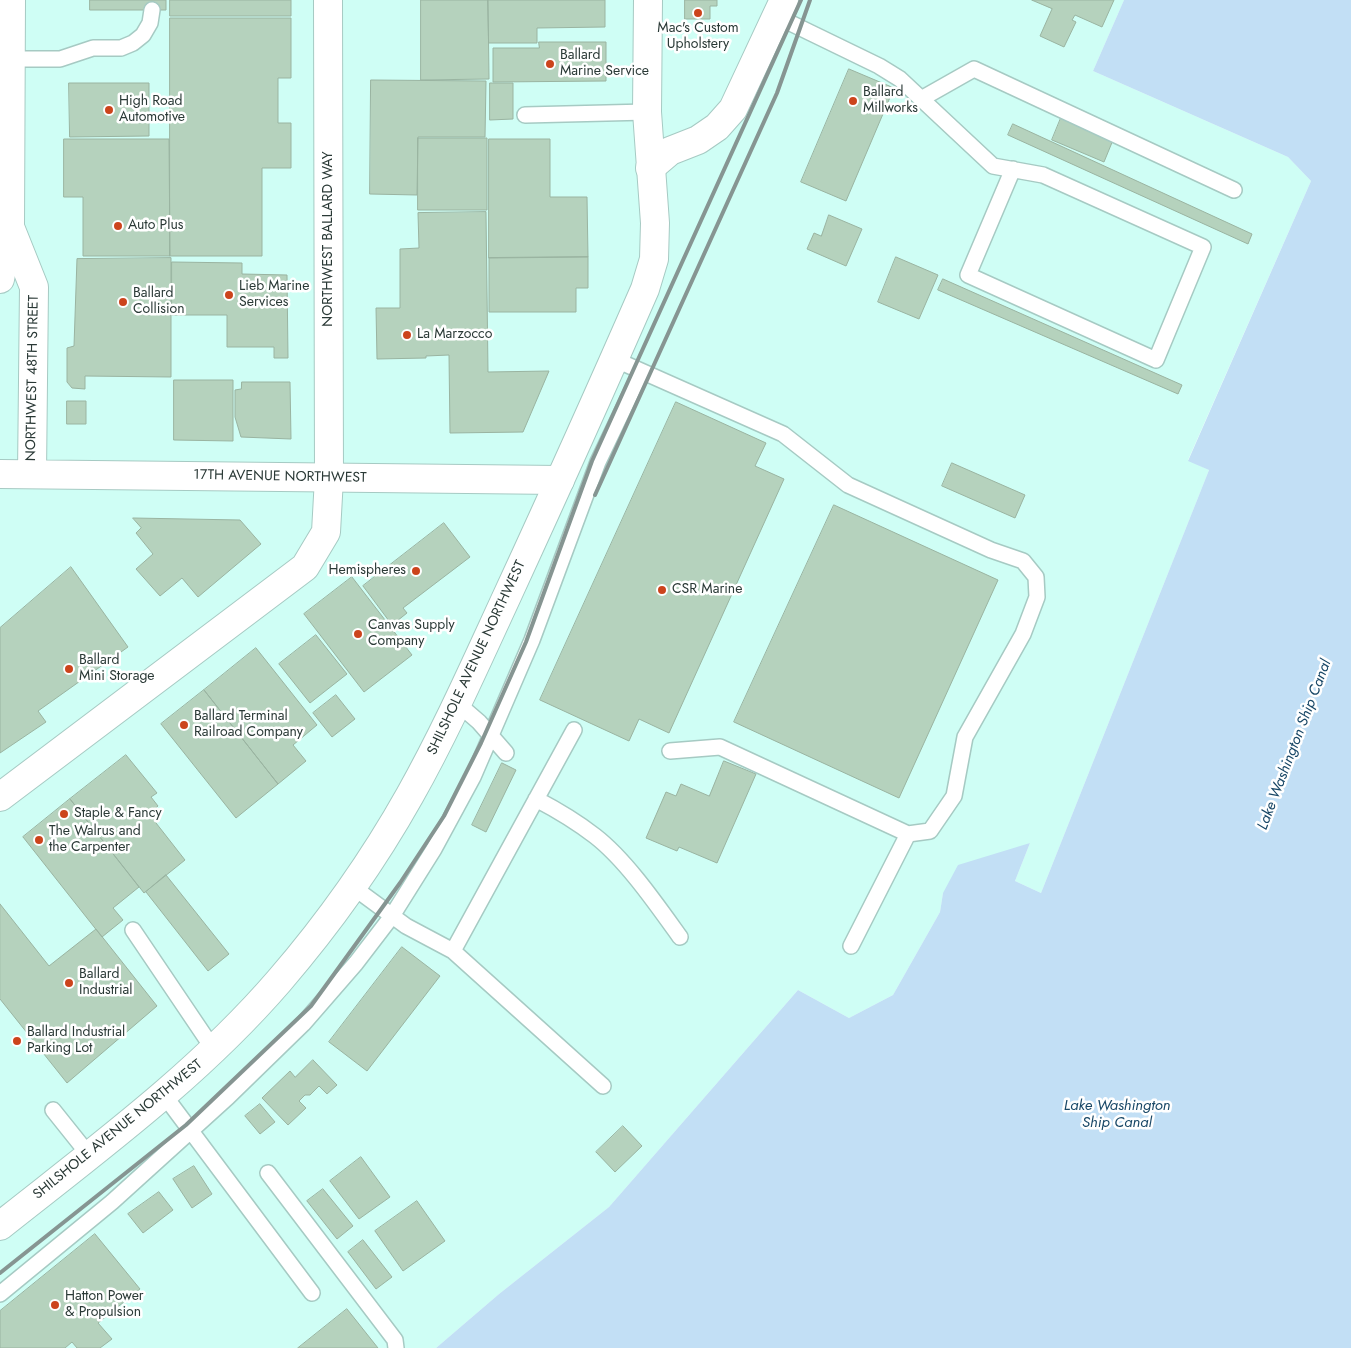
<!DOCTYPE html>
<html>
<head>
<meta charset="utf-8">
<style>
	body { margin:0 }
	canvas { display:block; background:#f0fffc }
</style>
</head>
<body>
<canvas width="1351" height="1348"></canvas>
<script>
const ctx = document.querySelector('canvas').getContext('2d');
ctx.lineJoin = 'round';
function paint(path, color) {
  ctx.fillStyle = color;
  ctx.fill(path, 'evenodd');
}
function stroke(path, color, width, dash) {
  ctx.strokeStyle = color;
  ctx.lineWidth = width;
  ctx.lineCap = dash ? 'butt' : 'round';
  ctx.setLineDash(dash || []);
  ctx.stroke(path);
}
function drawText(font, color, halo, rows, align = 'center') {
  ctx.font = font + ' Jost,sans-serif';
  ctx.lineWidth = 5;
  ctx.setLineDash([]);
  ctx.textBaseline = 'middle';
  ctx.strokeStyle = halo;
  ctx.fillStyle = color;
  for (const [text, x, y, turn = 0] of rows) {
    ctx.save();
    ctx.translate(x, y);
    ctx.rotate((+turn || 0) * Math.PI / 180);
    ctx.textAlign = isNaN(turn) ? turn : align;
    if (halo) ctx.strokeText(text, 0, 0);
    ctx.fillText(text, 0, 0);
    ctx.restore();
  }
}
const built = new Path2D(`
	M 0,0 L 1124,0 L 1093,71 L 1288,157 L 1311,181 L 1188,460 L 1209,470 L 1041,893 L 1015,881 L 1030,843 L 943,893 L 940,912 L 893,995 L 849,1018 L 798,990 L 609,1207 L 499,1294 L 436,1348 L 0,1348 Z`);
const water = new Path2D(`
	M 1124,0 L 1351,0 L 1351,1348 L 436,1348 L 499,1294 L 609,1207 L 798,990 L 849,1018 L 893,995 L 940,912 L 943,893 L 958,865 L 1030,843 L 1015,881 L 1041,893 L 1209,470 L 1188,461 L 1311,181 L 1288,157 L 1093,71 Z`);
const building = new Path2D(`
	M 90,0 L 166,0 L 166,10 L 90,10 Z
	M 170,0 L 291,0 L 291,16 L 170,16 Z
	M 421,0 L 488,0 L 489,79 L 421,80 Z
	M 488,0 L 605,0 L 605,27 L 537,28 L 537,43 L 489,43 Z
	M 685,0 L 717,0 L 717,6 L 710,6 L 710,19 L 685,19 Z
	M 1032,0 L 1114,0 L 1102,27 L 1075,15 L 1072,20 L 1076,22 L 1064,47 L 1040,36 L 1052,9 Z
	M 170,18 L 291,18 L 291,78 L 278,78 L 278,123 L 291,123 L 291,168 L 262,168 L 262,256 L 170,256 Z
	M 539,42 L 606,42 L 606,81 L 493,82 L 493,48 L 539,48 Z
	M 849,69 L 894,88 L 846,201 L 801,182 Z
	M 371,80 L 486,81 L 485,137 L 418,137 L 417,195 L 370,194 Z
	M 69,83 L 149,83 L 149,136 L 70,137 Z
	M 490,83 L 513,83 L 513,119 L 490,120 Z
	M 1061,118 L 1113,140 L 1104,162 L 1052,140 Z
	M 1013,124 L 1252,234 L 1248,244 L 1008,135 Z
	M 418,138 L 487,138 L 487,210 L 418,210 Z
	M 64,139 L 169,139 L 170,256 L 83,256 L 83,197 L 64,197 Z
	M 489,139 L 550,139 L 550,197 L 587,197 L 588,257 L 489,258 Z
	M 486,212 L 488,372 L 549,371 L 523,432 L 450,433 L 449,355 L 426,356 L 426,358 L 377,359 L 376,308 L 400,308 L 400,249 L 419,248 L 418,213 Z
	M 829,215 L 862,229 L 846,266 L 807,249 L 814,233 L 821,236 Z
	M 588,257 L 588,288 L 576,288 L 576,312 L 489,312 L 489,258 Z
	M 896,257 L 938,275 L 919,319 L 878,302 Z
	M 171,258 L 171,377 L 85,376 L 85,389 L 72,388 L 67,382 L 67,348 L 74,346 L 77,259 Z
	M 172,262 L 242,263 L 242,274 L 287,275 L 288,358 L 274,358 L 274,347 L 227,347 L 227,315 L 172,315 Z
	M 943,279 L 1182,385 L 1178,394 L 938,290 Z
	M 174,380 L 233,380 L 233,441 L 174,440 Z
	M 242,382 L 290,382 L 291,439 L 241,437 L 235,417 L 235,390 L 241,389 Z
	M 67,401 L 86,401 L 86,424 L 67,424 Z
	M 676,402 L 766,443 L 755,466 L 784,479 L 669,733 L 639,719 L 629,741 L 540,700 Z
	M 952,463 L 1025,495 L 1015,518 L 942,486 Z
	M 834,505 L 998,580 L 899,798 L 734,722 Z
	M 133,518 L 240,520 L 261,544 L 198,597 L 182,578 L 160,596 L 136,569 L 153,554 L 136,533 L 141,528 Z
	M 444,523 L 470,557 L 403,608 L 407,613 L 392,625 L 363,586 Z
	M 71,567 L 128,647 L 38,711 L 46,722 L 0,753 L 0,628 Z
	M 352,577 L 412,655 L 364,692 L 304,614 Z
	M 316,635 L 347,674 L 310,703 L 279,664 Z
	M 256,648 L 317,725 L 293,745 L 306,761 L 278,784 L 204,690 Z
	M 204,690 L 278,784 L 236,818 L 161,724 Z
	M 336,695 L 355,719 L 332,737 L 313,713 Z
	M 126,755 L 157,793 L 151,797 L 158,806 L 149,814 L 185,860 L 144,893 L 70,799 Z
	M 724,761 L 756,774 L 717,863 L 679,847 L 677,851 L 646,838 L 666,792 L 676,796 L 681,784 L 709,796 Z
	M 502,763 L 516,770 L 486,832 L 472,825 Z
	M 70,799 L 139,887 L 113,908 L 123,920 L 102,937 L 23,837 Z
	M 166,875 L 229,954 L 208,971 L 146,892 Z
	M 0,904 L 49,966 L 96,929 L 157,1006 L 67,1083 L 0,999 Z
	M 402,947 L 440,976 L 367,1071 L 329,1042 Z
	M 313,1060 L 337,1085 L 327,1094 L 319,1086 L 310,1095 L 305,1095 L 299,1101 L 306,1108 L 288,1125 L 262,1098 L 290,1071 L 295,1077 Z
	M 260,1104 L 275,1122 L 260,1134 L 245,1116 Z
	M 623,1126 L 642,1146 L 615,1172 L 596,1152 Z
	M 361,1157 L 390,1197 L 359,1219 L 330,1181 Z
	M 194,1166 L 212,1194 L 192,1208 L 173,1179 Z
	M 323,1189 L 353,1226 L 337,1239 L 307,1201 Z
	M 159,1192 L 173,1210 L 143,1233 L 128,1214 Z
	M 417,1201 L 445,1241 L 403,1271 L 375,1231 Z
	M 95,1234 L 140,1289 L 98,1323 L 112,1339 L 100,1348 L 77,1348 L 72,1342 L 65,1348 L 0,1348 L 0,1311 Z
	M 363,1240 L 392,1277 L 376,1289 L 348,1252 Z
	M 347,1309 L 378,1348 L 298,1348 Z`);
const lane = new Path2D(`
	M 776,16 L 879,66 L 900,79 L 993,166 L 1043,175 L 1203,247 L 1156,360 L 968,275 L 1013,169
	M 11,59 L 60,59 L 93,48 L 121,48 L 133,43 L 143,35 L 150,23 L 152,10
	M 921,99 L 974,69 L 1234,190
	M 525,115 L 647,112
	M 614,359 L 783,434 L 848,485 L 991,550 L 1023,561 L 1036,577 L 1037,597 L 1023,634 L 965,737 L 954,796 L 930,831 L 908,834 L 720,747 L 670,751
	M 457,703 L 479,722 L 506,753
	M 536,799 C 557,810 577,822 595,836 C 626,860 657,905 680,937
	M 353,887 L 406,926 L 453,951 L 603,1086
	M 133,930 L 214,1050
	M 851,946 L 908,834
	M 453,951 L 574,730
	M 164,1095 L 312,1293
	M 53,1110 L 89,1155
	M 268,1173 L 395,1340 L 396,1348
	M 0,1294 L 112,1202 L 228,1097 L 303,1024 L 356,963 L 392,916 L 434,849 L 473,777 L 532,640 L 598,462 L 641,372`);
const street = new Path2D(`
	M 650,168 L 670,151 L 698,140 L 717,127 L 733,109 L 784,0
	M 10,227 L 34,287 L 32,474
	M 0,474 L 560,480`);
const secondary = new Path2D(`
	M 0,279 L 10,227 L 11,0
	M 0,797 L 305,567 L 326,532 L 329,478 L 328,0
	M 0,1226 C 97,1149 198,1075 279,981 C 329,923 373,861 410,795 C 446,731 476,663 507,596 C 554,494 600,392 645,289 L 654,259 L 655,223 L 647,112 L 648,0`);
const rail = new Path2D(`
	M 595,495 L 777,93 L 810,0
	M 0,1273 L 186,1125 L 311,1006 L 400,883 L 444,816 L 481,743 L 526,642 L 592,461 L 801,0`);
const markers = [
	[698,13,5,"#cc441c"],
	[550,64,5,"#cc441c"],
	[853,101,5,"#cc441c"],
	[109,110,5,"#cc441c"],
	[118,226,5,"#cc441c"],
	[229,295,5,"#cc441c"],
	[123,302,5,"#cc441c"],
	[407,335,5,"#cc441c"],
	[416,571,5,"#cc441c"],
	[662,590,5,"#cc441c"],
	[358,634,5,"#cc441c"],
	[69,669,5,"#cc441c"],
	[184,725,5,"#cc441c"],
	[64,814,5,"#cc441c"],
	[39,840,5,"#cc441c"],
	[69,983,5,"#cc441c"],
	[17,1041,5,"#cc441c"],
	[55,1305,5,"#cc441c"]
];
const poiNames = [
	["Mac's Custom",698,29,"center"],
	["Upholstery",698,45,"center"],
	["Ballard",560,56],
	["Marine Service",560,72],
	["Ballard",863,93],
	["Millworks",863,109],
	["High Road",119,102],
	["Automotive",119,118],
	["Auto Plus",128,226],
	["Lieb Marine",239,287],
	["Services",239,303],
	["Ballard",133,294],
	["Collision",133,310],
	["La Marzocco",417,335],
	["Hemispheres",406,571,"right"],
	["CSR Marine",672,590],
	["Canvas Supply",368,626],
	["Company",368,642],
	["Ballard",79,661],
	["Mini Storage",79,677],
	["Ballard Terminal",194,717],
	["Railroad Company",194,733],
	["Staple & Fancy",74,814],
	["The Walrus and",49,832],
	["the Carpenter",49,848],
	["Ballard",79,975],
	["Industrial",79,991],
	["Ballard Industrial",27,1033],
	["Parking Lot",27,1049],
	["Hatton Power",65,1297],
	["& Propulsion",65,1313]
];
const streetNames = [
	["NORTHWEST BALLARD WAY",329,239,-90],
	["NORTHWEST 48TH STREET",33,378,-89],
	["17TH AVENUE NORTHWEST",280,477,1],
	["SHILSHOLE AVENUE NORTHWEST",477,658,-65],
	["SHILSHOLE AVENUE NORTHWEST",118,1130,-39]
];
const waterNames = [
	["Lake Washington Ship Canal",1295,745,-69],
	["Lake Washington",1117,1106],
	["Ship Canal",1117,1123]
];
paint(built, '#cffef5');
paint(water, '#c2dff5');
paint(building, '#b5d2bd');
stroke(building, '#9ab4a1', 1);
stroke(lane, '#a6cac3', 18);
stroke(street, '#a6cac3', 30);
stroke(secondary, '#a6cac3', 30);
stroke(lane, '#fff', 15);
stroke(street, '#fff', 28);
stroke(secondary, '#fff', 28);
stroke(rail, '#869592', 4);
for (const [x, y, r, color] of markers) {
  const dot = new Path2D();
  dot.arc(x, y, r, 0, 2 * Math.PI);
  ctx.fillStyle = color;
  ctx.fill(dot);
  stroke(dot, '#fff', 2);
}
drawText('14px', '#2a3936', '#fff', poiNames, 'left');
drawText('14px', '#2a3936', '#fff', streetNames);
drawText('italic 15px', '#194867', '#fff', waterNames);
</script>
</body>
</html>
